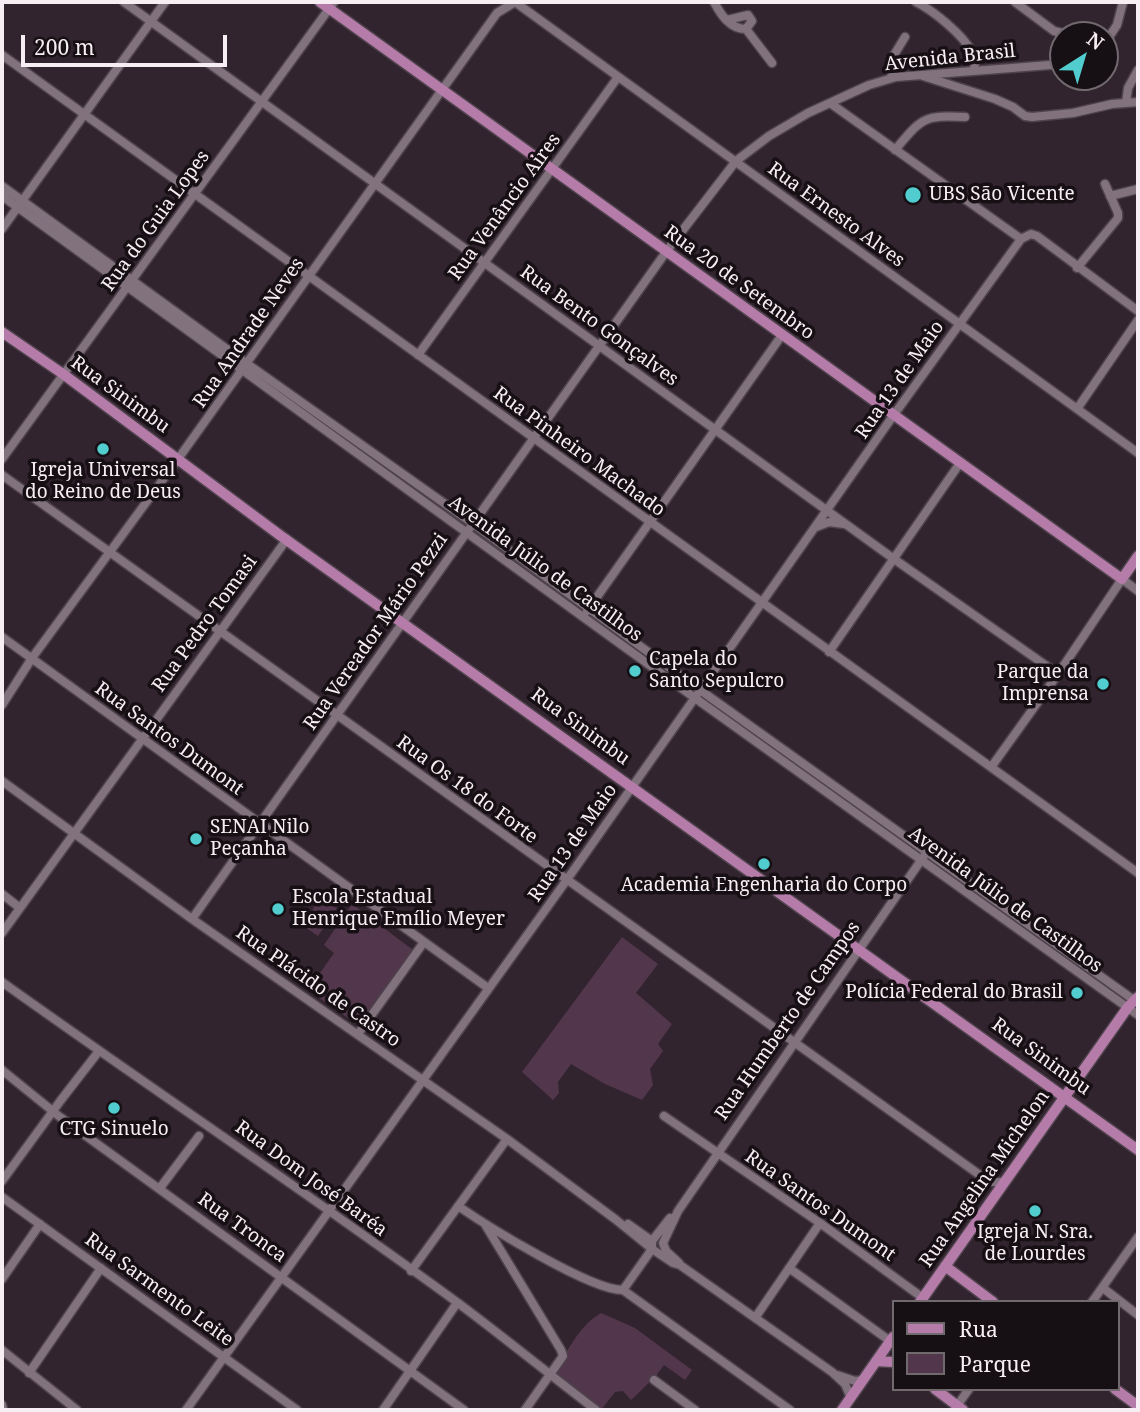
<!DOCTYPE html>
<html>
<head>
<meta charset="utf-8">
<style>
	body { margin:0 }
	#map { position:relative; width:1140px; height:1412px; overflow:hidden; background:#32242f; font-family:"Noto Serif",serif }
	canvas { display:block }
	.frame { position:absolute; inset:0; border:4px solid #f7eef4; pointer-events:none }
	.legend { position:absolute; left:892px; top:1300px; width:228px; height:91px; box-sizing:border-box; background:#161014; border:2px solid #70696e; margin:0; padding:9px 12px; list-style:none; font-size:21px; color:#f7eef4 }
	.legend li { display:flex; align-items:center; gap:14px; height:35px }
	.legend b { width:35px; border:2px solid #70696e }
	.north { position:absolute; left:1049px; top:21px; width:70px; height:70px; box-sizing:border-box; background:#161014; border:2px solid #70696e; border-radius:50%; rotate:37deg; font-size:19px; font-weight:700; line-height:28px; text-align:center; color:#f7eef4 }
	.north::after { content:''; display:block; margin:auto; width:24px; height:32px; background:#52cdcf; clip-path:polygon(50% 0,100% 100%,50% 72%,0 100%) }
	.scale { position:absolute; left:21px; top:35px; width:206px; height:32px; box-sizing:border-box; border:4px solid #f7eef4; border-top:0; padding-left:9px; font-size:21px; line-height:24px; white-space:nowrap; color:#f7eef4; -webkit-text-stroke:5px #161014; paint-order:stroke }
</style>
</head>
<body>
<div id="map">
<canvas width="1140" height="1412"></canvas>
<div class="frame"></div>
<ul class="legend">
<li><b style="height:9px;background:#b67ca9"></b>Rua</li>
<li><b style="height:19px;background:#52364b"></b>Parque</li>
</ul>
<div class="north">N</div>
<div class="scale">200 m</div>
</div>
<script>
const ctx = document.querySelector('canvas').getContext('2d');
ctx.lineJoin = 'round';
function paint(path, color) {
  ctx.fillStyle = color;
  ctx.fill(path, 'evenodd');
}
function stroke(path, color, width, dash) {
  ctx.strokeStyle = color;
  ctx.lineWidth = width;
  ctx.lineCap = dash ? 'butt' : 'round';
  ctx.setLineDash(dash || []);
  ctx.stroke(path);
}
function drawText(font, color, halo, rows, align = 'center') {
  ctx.font = font + ' "Noto Serif",serif';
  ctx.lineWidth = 7;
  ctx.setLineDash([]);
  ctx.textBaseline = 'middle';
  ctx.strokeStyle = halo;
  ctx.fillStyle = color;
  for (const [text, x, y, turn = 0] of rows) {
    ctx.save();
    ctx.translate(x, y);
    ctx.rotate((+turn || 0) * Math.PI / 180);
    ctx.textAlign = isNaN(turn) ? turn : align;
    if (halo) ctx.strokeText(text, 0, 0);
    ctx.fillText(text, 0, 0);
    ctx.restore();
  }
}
const green = new Path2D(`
	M 321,897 L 337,908 L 318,936 L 302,925 Z
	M 352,904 L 413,950 L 359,1026 L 308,990 L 334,953 L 324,945 Z
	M 622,937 L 658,964 L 636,993 L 672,1024 L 658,1044 L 663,1051 L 650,1069 L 653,1085 L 642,1100 L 605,1084 L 571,1064 L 558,1082 L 559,1093 L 553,1100 L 522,1072 Z
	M 601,1313 L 635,1328 L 692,1370 L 685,1380 L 664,1365 L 655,1377 L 631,1400 L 623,1391 L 615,1392 L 601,1410 L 598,1410 L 552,1375 C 567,1354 577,1327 601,1313 Z`);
const minor = new Path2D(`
	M 124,2 L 894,559 L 1058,674
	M 515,2 L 1138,453
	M 714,2 C 721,15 730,29 746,29
	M 916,2 C 934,11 963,35 972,52 C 975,58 975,64 974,70
	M 1015,2 L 1054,31 L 1070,35
	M 727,20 L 748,15 L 752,21 L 746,29
	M 746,29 L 772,63
	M 1105,43 L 1117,25 L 1123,2
	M 2,55 L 1138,873
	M 923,76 L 995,99 L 1013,107 L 1025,116 L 1032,117 L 1073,113 L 1112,104 L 1138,102
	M 891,78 L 894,55 L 905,37
	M 830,103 L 1021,239
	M 1126,103 L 1128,88 L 1138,70
	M 895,150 C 922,118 923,115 965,117
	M 2,186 L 246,363 L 472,523 L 700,690 L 1138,1003
	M 2,196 L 695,698 L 1138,1015
	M 1110,196 L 1138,189
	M 2,229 L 165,2
	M 1077,268 L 1118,218 L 1118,213 L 1105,184
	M 418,355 L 618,77
	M 1077,409 L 1138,320
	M 2,459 L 334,2
	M 2,475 L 984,1178 L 993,1182 L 1003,1182
	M 816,527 L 829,522 L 844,524
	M 587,611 L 782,335
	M 2,637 L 488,988
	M 829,652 L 960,463
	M 2,705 L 32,658 L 178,459 L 497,13 L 515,2
	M 992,766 L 1058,674 L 1122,579 L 1138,591
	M 2,781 L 192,919 L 507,1139 L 615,1219 L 652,1249 L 673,1263 L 680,1265 L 832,1372 L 845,1384 L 851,1398
	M 2,894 L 20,908
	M 192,919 L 666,252 L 736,161 L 769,136 L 808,113 L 869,85 L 896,77 L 1063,64
	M 2,933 L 287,539
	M 2,982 C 153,1090 308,1193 458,1303 C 505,1338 550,1375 596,1410
	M 358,1034 L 424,942
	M 2,1070 L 60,1117 L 464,1410
	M 664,1116 L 820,1223 L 923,1298
	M 2,1181 L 61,1100 L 99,1051
	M 160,1188 L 199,1136
	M 2,1197 L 297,1410
	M 458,1206 C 487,1226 592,1291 623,1290
	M 628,1224 L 652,1241
	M 486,1226 L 561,1350 L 563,1356 L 525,1410
	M 679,1263 L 666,1251 L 663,1243 L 678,1211 L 924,856
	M 789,1268 L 890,1341
	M 411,1271 L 507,1139
	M 2,1279 L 40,1224
	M 1103,1288 L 1138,1315
	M 623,1290 L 790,1410
	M 623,1290 L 652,1249 L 652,1241 L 670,1218
	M 1092,1302 L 1138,1237
	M 755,1318 L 820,1223
	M 2,1350 L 77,1410
	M 29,1373 L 101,1268
	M 837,1375 L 855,1381 L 863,1380
	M 654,1380 L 695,1410
	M 2,1405 L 3,1410
	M 186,1410 L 566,881 L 893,416 L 1021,239 L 1031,234 L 1037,236 L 1138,311
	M 383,1410 L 457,1303
	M 954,1410 L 969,1389`);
const major = new Path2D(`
	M 320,2 L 1122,579 L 1138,556
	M 2,332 L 63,374 L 281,536 L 1138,1150
	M 945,1266 L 993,1302
	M 920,1302 L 1128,1007 L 1138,997
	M 876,1361 L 893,1362
	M 935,1389 L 963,1410
	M 1115,1389 L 1138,1406
	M 842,1410 L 893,1337`);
const markers = [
	[913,195,9,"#52cdcf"],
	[103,449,7,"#52cdcf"],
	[635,671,7,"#52cdcf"],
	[1103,684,7,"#52cdcf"],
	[196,839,7,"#52cdcf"],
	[764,864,7,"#52cdcf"],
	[278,909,7,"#52cdcf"],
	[1077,993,7,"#52cdcf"],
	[114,1108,7,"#52cdcf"],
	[1035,1211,7,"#52cdcf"]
];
const streetNames = [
	["Avenida Brasil",950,58,-6],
	["Rua Venâncio Aires",505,207,-54],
	["Rua Ernesto Alves",836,215,36],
	["Rua do Guia Lopes",156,221,-54],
	["Rua 20 de Setembro",739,283,36],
	["Rua Bento Gonçalves",599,326,36],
	["Rua Andrade Neves",249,333,-55],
	["Rua 13 de Maio",900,380,-55],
	["Rua Sinimbu",120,395,36],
	["Rua Pinheiro Machado",579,452,36],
	["Avenida Júlio de Castilhos",545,569,36],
	["Rua Pedro Tomasi",205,624,-54],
	["Rua Vereador Mário Pezzi",376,632,-55],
	["Rua Sinimbu",580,727,36],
	["Rua Santos Dumont",169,739,36],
	["Rua Os 18 do Forte",467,790,36],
	["Rua 13 de Maio",573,843,-55],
	["Avenida Júlio de Castilhos",1005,900,36],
	["Rua Plácido de Castro",318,987,35],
	["Rua Humberto de Campos",788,1021,-55],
	["Rua Sinimbu",1041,1057,36],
	["Rua Dom José Baréa",311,1179,36],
	["Rua Angelina Michelon",985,1179,-55],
	["Rua Santos Dumont",820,1206,35],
	["Rua Tronca",242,1228,36],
	["Rua Sarmento Leite",159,1290,36]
];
const poiNames = [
	["UBS São Vicente",929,195],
	["Igreja Universal",103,471,"center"],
	["do Reino de Deus",103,493,"center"],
	["Capela do",649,660],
	["Santo Sepulcro",649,682],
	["Parque da",1089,673,"right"],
	["Imprensa",1089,695,"right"],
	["SENAI Nilo",210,828],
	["Peçanha",210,850],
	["Academia Engenharia do Corpo",764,886,"center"],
	["Escola Estadual",292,898],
	["Henrique Emílio Meyer",292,920],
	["Polícia Federal do Brasil",1063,993,"right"],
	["CTG Sinuelo",114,1130,"center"],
	["Igreja N. Sra.",1035,1233,"center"],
	["de Lourdes",1035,1255,"center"]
];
paint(green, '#52364b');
stroke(minor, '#4e434c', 11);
stroke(major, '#4e434c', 13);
stroke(minor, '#82727e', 8);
stroke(major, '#b67ca9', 10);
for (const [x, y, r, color] of markers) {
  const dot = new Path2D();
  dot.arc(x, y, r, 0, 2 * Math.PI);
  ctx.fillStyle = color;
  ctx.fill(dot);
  stroke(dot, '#161014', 2.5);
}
drawText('19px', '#f7eef4', '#161014', streetNames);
drawText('19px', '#f7eef4', '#161014', poiNames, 'left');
</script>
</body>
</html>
